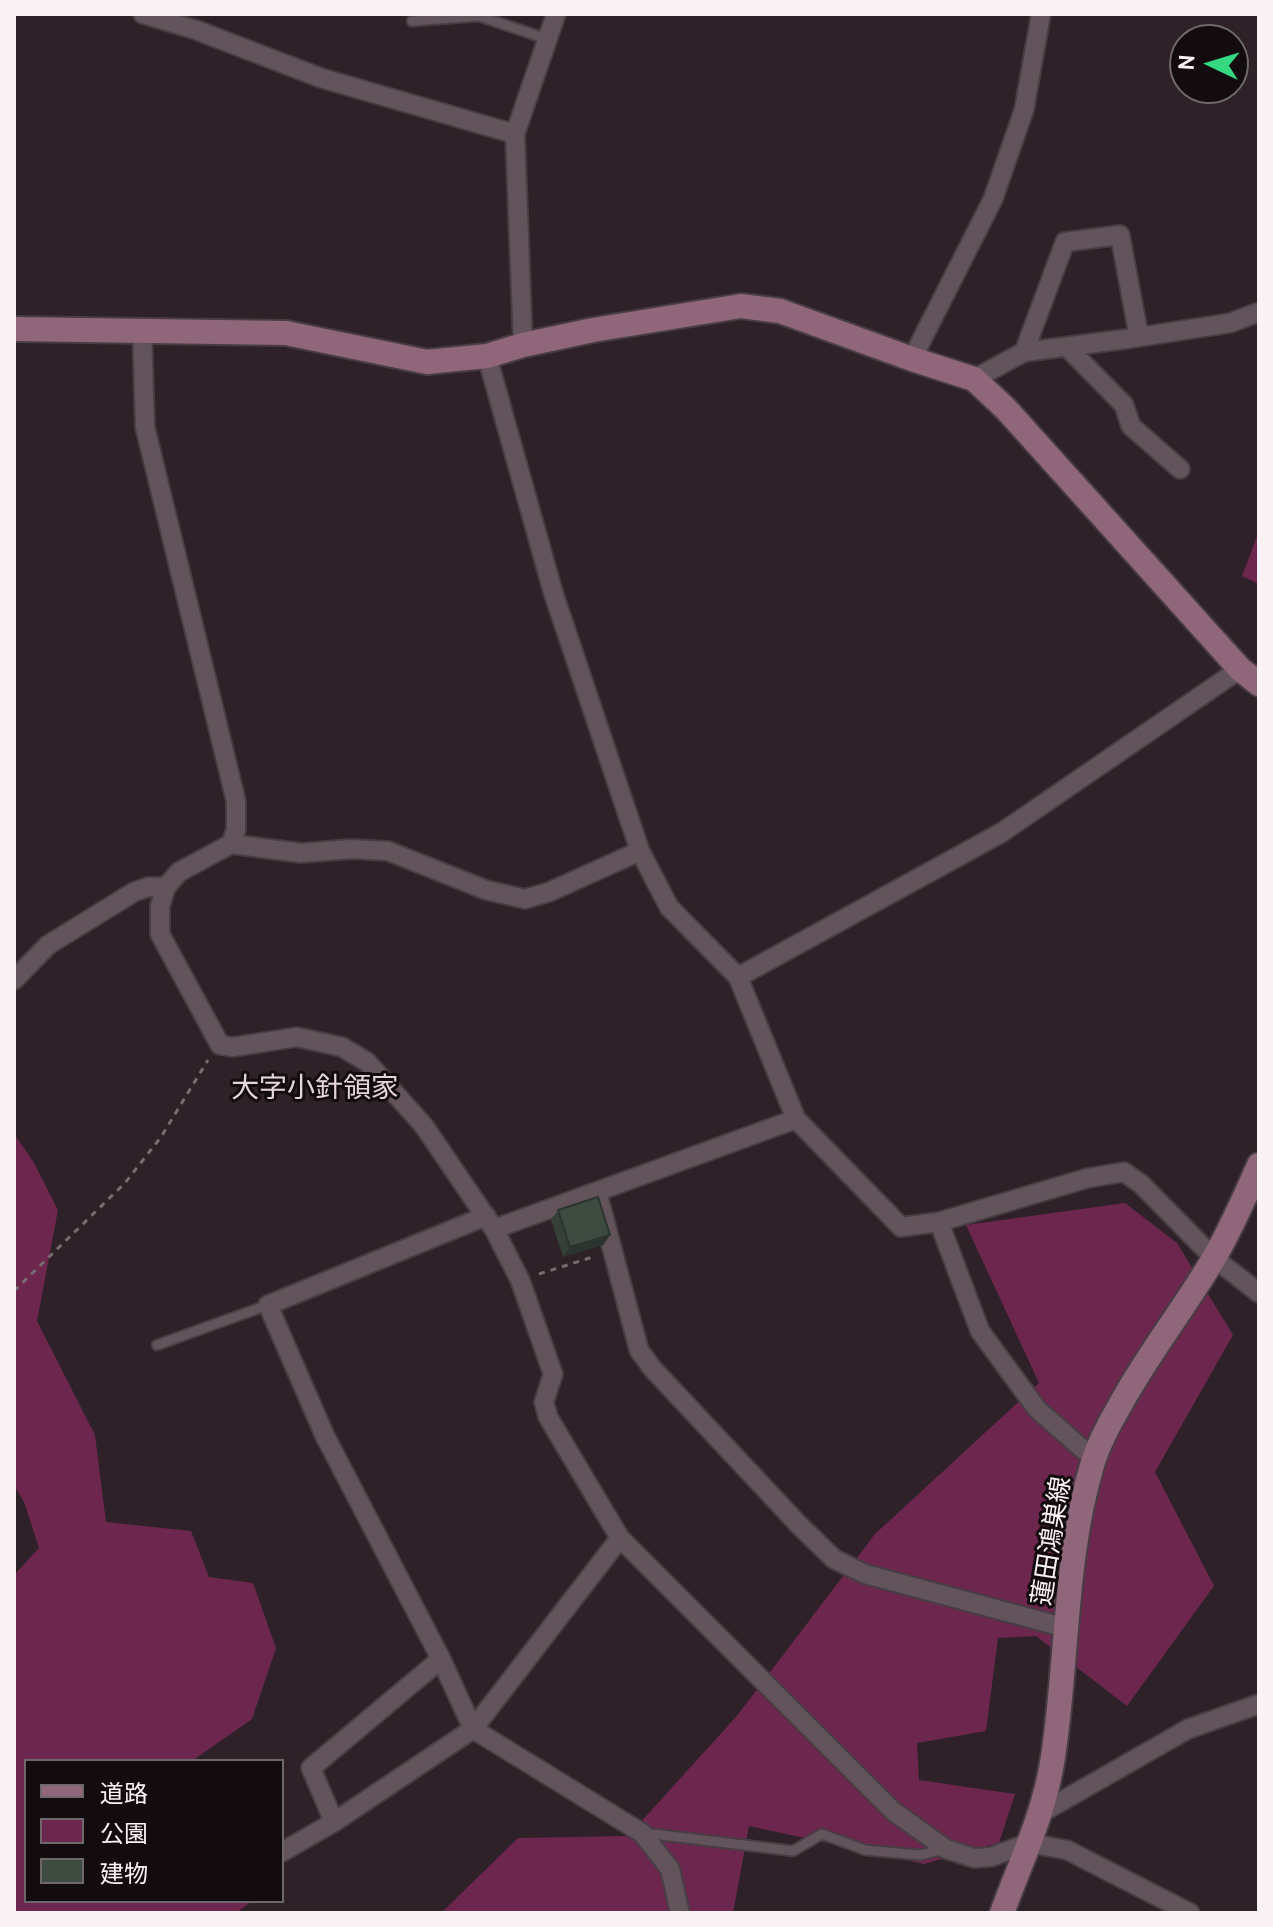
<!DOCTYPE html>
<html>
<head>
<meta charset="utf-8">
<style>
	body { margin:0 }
	#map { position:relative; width:1273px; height:1927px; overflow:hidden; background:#2e2127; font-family:Cabin,"Noto Sans JP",sans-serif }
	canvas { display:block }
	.frame { position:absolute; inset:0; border:16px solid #fbf2f6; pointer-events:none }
	.legend { position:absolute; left:24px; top:1759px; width:260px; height:144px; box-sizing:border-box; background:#120c0f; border:2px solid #6f686b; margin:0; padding:10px 14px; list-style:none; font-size:24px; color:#fbf2f6 }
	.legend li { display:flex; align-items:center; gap:16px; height:40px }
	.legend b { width:40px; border:2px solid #6f686b }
	.north { position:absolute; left:1169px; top:24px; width:80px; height:80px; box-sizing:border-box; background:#120c0f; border:2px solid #6f686b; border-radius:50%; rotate:274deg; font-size:22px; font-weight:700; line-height:32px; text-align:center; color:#fbf2f6 }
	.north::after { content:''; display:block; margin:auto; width:28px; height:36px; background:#35d881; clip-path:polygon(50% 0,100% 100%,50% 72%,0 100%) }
</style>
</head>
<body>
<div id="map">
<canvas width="1273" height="1927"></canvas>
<div class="frame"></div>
<ul class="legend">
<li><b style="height:10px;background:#90667b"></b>道路</li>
<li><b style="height:22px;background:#6d274f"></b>公園</li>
<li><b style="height:22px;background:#3e4b41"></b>建物</li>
</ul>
<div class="north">N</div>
</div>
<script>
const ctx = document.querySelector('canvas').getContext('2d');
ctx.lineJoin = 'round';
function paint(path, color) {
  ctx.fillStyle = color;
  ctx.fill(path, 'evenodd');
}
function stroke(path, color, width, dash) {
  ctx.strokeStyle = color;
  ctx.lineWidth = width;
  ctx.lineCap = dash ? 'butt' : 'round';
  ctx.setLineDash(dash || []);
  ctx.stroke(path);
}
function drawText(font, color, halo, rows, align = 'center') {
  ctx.font = font + ' Cabin,"Noto Sans JP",sans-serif';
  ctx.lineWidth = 6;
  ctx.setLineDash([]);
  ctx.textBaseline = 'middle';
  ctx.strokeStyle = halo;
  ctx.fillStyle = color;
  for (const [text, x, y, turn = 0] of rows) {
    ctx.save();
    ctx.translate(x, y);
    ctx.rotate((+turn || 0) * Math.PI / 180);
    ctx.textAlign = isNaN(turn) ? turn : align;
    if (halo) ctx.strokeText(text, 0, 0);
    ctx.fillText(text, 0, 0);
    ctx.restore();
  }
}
const green = new Path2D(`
	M 1259,531 L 1259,584 L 1242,576 Z
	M 14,1134 L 33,1161 L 58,1210 L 37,1321 L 95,1435 L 106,1522 L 191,1531 L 209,1577 L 253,1583 L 276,1648 L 252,1719 L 196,1758 L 197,1761 L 26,1761 L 26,1901 L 252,1901 L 236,1913 L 14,1913 L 14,1575 L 39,1548 L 24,1502 L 14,1485 Z
	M 1125,1203 L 1177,1243 L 1233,1335 L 1155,1472 L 1214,1586 L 1127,1706 L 1036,1636 L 998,1638 L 986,1731 L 917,1743 L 919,1780 L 1015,1794 L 999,1843 L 924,1864 L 749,1826 L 733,1913 L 441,1913 L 518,1838 L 628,1836 L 736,1717 L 875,1534 L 1039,1383 L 966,1225 Z`);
const path = new Path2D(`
	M 539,1274 L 596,1256
	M 14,1291 L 125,1183 L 161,1137 L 208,1060`);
const lane = new Path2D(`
	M 412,21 L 479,16 L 547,39
	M 157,1345 L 268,1305
	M 645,1833 L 793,1851 L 822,1834 L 865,1850 L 920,1855 L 945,1849`);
const street = new Path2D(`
	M 143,14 L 196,30 L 321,78 L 515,134
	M 142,330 L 145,427 L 236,801 L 236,830 L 231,844
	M 523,345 L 515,134 L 556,14
	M 1067,347 L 1124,405 L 1131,426 L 1180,469
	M 1024,352 L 1065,242 L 1120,235 L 1139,337
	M 487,356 L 553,592 L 640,851 L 669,907 L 738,977 L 796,1119 L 901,1227 L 939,1222
	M 912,359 L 993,199 L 1024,110 L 1041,14
	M 974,379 L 1024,352 L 1126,339 L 1230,323 L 1259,312
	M 640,851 L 549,892 L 525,899 L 486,890 L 388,851 L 351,849 L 301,853 L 231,844 L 179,872 L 166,887 L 160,906 L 160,934 L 220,1045 L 233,1047 L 297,1037 L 342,1047 L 367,1062 L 424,1126 L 494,1229 L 520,1280 L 553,1374 L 544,1402 L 548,1417 L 620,1538 L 893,1811 L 946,1849 L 974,1858 L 991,1857 L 1029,1843 L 1067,1850 L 1190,1913
	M 738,977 L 1001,833 L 1240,669
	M 14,980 L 48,945 L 134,892 L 148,887 L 166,887
	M 597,1192 L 639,1350 L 652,1368 L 799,1525 L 834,1559 L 865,1574 L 1067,1628
	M 486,1216 L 268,1305 L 325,1436 L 441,1659 L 311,1768 L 334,1822 L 473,1729 L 620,1538
	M 494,1229 L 796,1119
	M 1094,1459 L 1037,1409 L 980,1331 L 939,1222 L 1088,1178 L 1124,1172 L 1141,1184 L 1214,1258 L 1259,1293
	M 441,1659 L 473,1729 L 642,1833 L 670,1869 L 680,1913
	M 1041,1813 L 1188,1729 L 1259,1704
	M 282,1852 L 334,1822`);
const secondary = new Path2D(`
	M 14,329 L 286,333 L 427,362 L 487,356 L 523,345 L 593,330 L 741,306 L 780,311 L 912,359 L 974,379 L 1006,409 L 1240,669 L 1259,684
	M 1002,1913 C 1021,1861 1045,1812 1053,1757 C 1068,1659 1064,1557 1093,1462 C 1099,1443 1109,1424 1119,1407 C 1147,1355 1184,1309 1214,1258 C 1231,1229 1245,1197 1259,1165`);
const wall = new Path2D(`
	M 558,1210 L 610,1235 L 603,1245 L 563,1257 L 551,1220 Z`);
const shadedWall = new Path2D(`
	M 610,1235 L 603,1245 L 563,1257 L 570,1247 Z`);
const building = new Path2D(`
	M 598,1197 L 610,1235 L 570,1247 L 558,1210 Z`);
const streetNames = [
	["蓮田鴻巣線",1052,1541,-81]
];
const neighbourhoodNames = [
	["大字小針領家",315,1089]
];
paint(green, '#6d274f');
stroke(lane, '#483d43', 13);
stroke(street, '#483d43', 22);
stroke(secondary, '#483d43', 28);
stroke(path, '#786c71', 3, [6, 6]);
stroke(lane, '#63545b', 9);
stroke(street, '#63545b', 18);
stroke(secondary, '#90667b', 24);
paint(wall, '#354038');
paint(shadedWall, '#2b342e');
paint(building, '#3e4b41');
stroke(building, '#2b342e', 2);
drawText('26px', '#fbf2f6', '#120c0f', streetNames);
drawText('28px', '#e6d4dc', '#120c0f', neighbourhoodNames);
</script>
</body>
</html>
